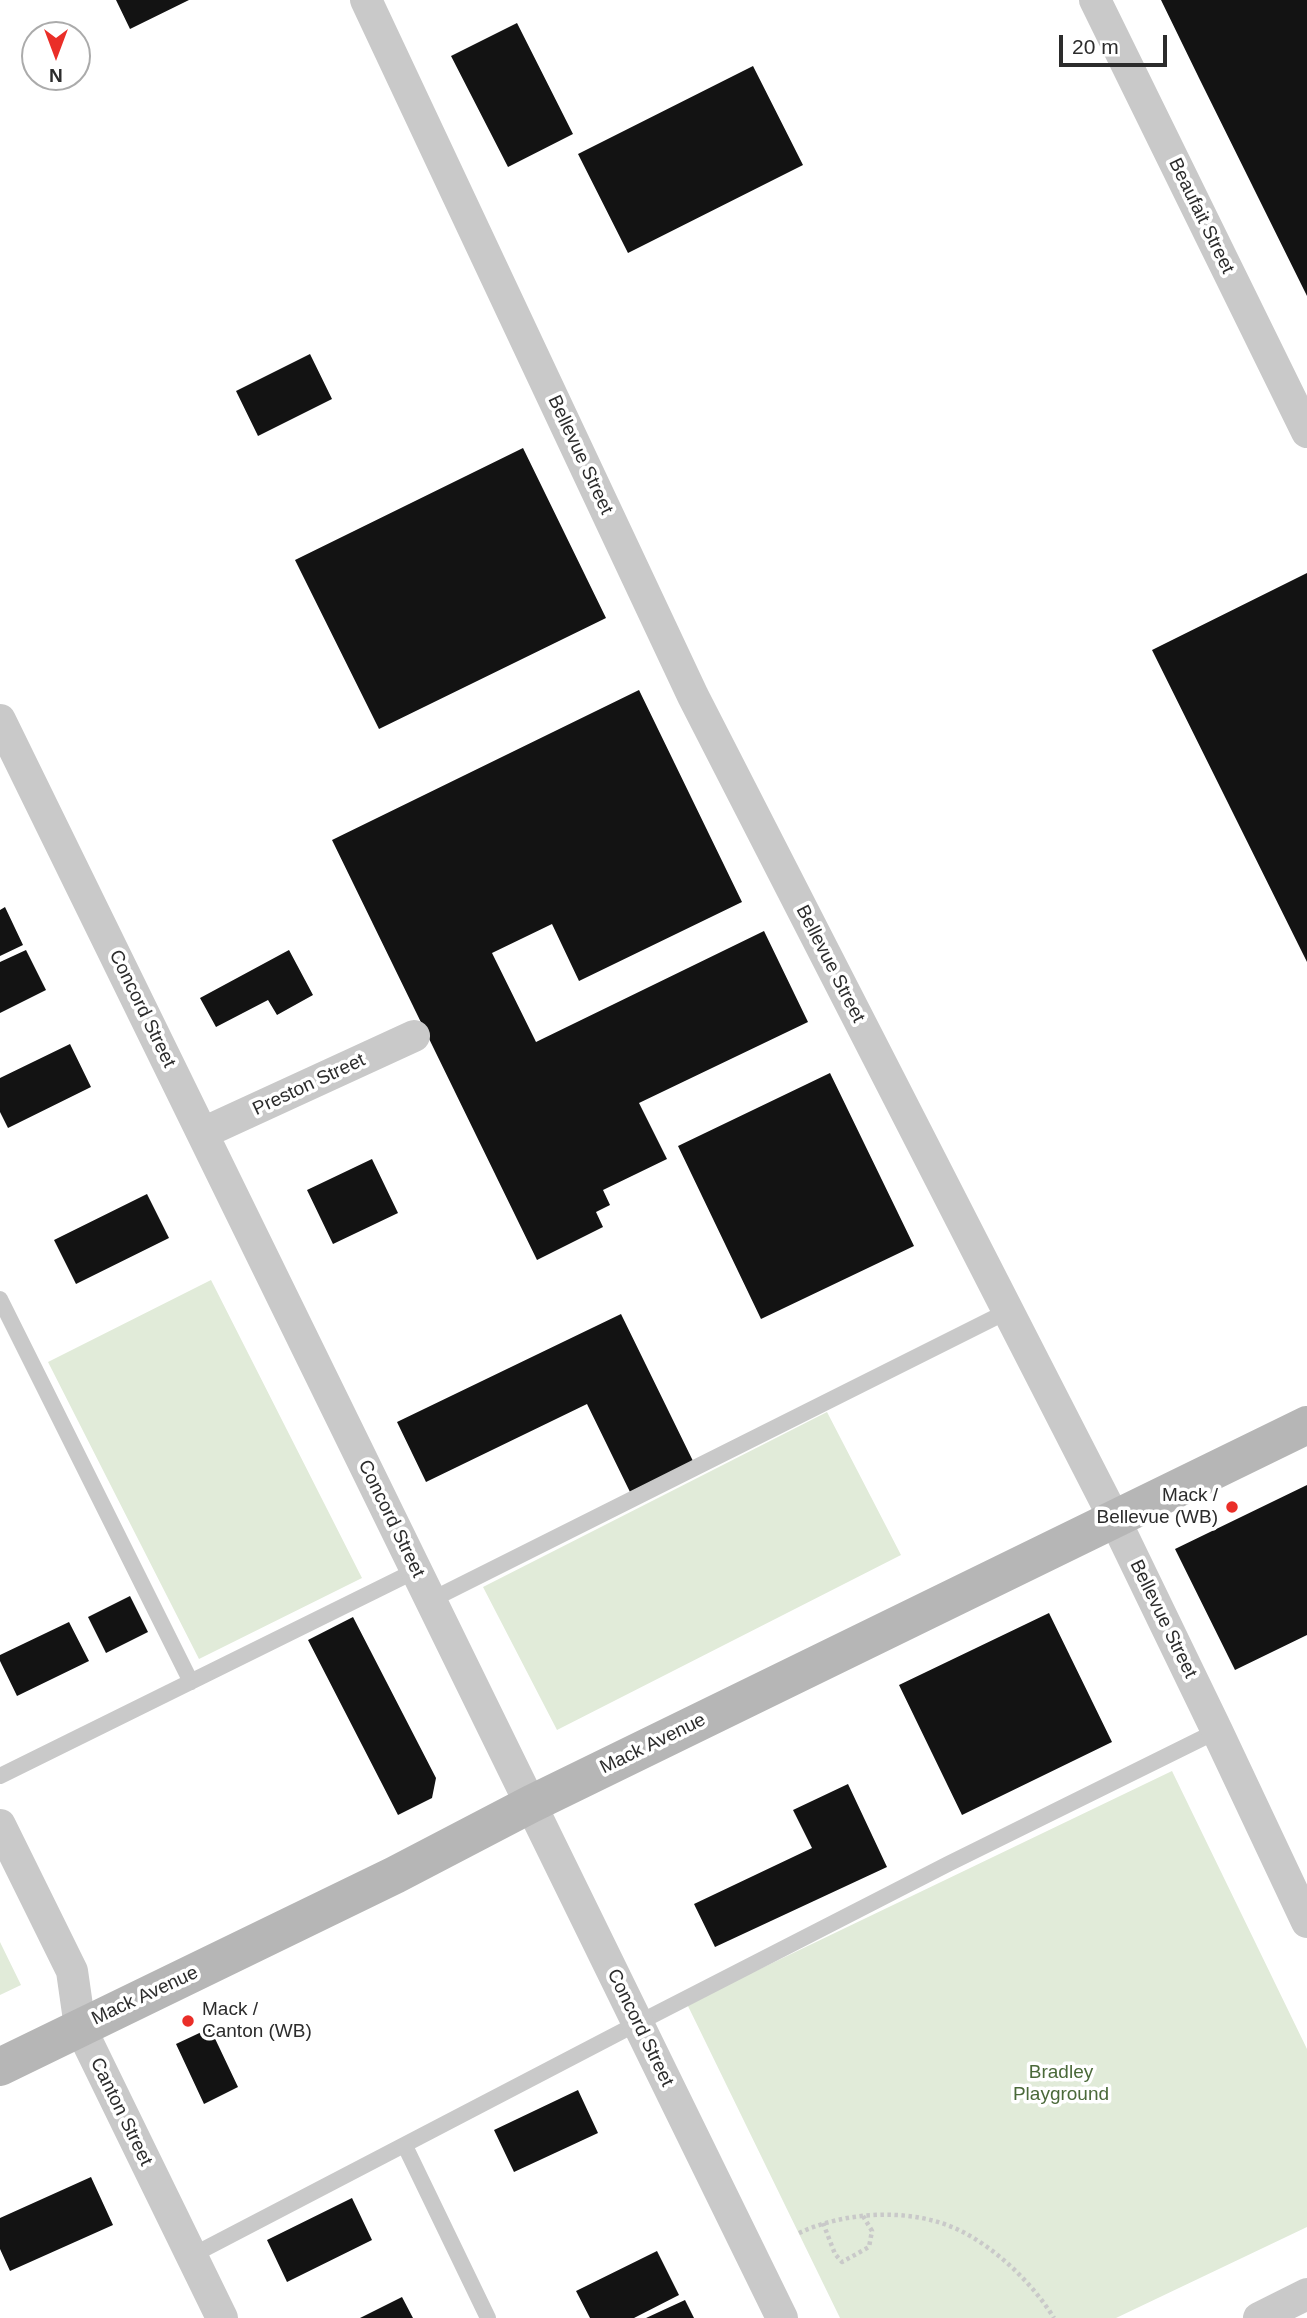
<!DOCTYPE html>
<html>
<head>
<meta charset="utf-8">
<style>
	body { margin:0 }
	#map { position:relative; width:1307px; height:2318px; overflow:hidden; background:#fff; font-family:Helvetica,sans-serif }
	canvas { display:block }
	.north { position:absolute; left:21px; top:21px; width:70px; height:70px; box-sizing:border-box; background:#fff; border:2px solid #ababab; border-radius:50%; rotate:180deg; font-size:19px; font-weight:700; line-height:28px; text-align:center; color:#2c2c2c }
	.north::after { content:''; display:block; margin:auto; width:24px; height:32px; background:#ea2e28; clip-path:polygon(50% 0,100% 100%,50% 72%,0 100%) }
	.scale { position:absolute; left:1059px; top:35px; width:108px; height:32px; box-sizing:border-box; border:4px solid #2c2c2c; border-top:0; padding-left:9px; font-size:21px; line-height:24px; white-space:nowrap; color:#2c2c2c; -webkit-text-stroke:5px #fff; paint-order:stroke }
</style>
</head>
<body>
<div id="map">
<canvas width="1307" height="2318"></canvas>
<div class="north">N</div>
<div class="scale">20 m</div>
</div>
<script>
const ctx = document.querySelector('canvas').getContext('2d');
ctx.lineJoin = 'round';
function paint(path, color) {
  ctx.fillStyle = color;
  ctx.fill(path, 'evenodd');
}
function stroke(path, color, width, dash) {
  ctx.strokeStyle = color;
  ctx.lineWidth = width;
  ctx.lineCap = dash ? 'butt' : 'round';
  ctx.setLineDash(dash || []);
  ctx.stroke(path);
}
function drawText(font, color, halo, rows, align = 'center') {
  ctx.font = font + ' Helvetica,sans-serif';
  ctx.lineWidth = 7;
  ctx.setLineDash([]);
  ctx.textBaseline = 'middle';
  ctx.strokeStyle = halo;
  ctx.fillStyle = color;
  for (const [text, x, y, turn = 0] of rows) {
    ctx.save();
    ctx.translate(x, y);
    ctx.rotate((+turn || 0) * Math.PI / 180);
    ctx.textAlign = isNaN(turn) ? turn : align;
    if (halo) ctx.strokeText(text, 0, 0);
    ctx.fillText(text, 0, 0);
    ctx.restore();
  }
}
const green = new Path2D(`
	M 211,1280 L 362,1578 L 199,1659 L 48,1362 Z
	M 827,1412 L 901,1555 L 557,1730 L 483,1587 Z
	M 1172,1771 L 1307,2049 L 1307,2227 L 1116,2318 L 840,2318 L 687,2004 Z
	M 0,1942 L 21,1985 L 0,1995 Z`);
const building = new Path2D(`
	M 116,0 L 189,0 L 130,29 Z
	M 1161,0 L 1307,0 L 1307,296 L 1199,78 Z
	M 517,23 L 573,134 L 508,167 L 451,56 Z
	M 753,66 L 803,165 L 628,253 L 578,154 Z
	M 310,354 L 332,399 L 258,436 L 236,391 Z
	M 523,448 L 606,618 L 379,729 L 295,560 Z
	M 1307,573 L 1307,962 L 1152,650 Z
	M 639,690 L 742,902 L 579,981 L 552,924 L 492,953 L 536,1042 L 764,931 L 808,1022 L 639,1103 L 667,1159 L 603,1190 L 610,1205 L 596,1212 L 603,1227 L 537,1260 L 332,840 Z
	M 5,907 L 23,945 L 0,956 L 0,910 Z
	M 26,950 L 46,990 L 0,1013 L 0,962 Z
	M 289,950 L 313,995 L 277,1015 L 268,1000 L 216,1027 L 200,998 Z
	M 70,1044 L 91,1087 L 8,1128 L 0,1112 L 0,1078 Z
	M 830,1073 L 914,1246 L 761,1319 L 678,1146 Z
	M 372,1159 L 398,1213 L 333,1244 L 307,1190 Z
	M 147,1194 L 169,1238 L 76,1284 L 54,1240 Z
	M 621,1314 L 693,1461 L 630,1492 L 587,1404 L 426,1482 L 397,1422 Z
	M 1307,1485 L 1307,1635 L 1235,1670 L 1175,1549 Z
	M 130,1596 L 148,1632 L 106,1653 L 88,1617 Z
	M 1049,1613 L 1112,1742 L 962,1815 L 899,1685 Z
	M 353,1617 L 436,1778 L 432,1798 L 398,1815 L 308,1640 Z
	M 69,1622 L 89,1661 L 17,1696 L 0,1661 L 0,1655 Z
	M 848,1784 L 887,1867 L 715,1947 L 694,1904 L 812,1848 L 793,1810 Z
	M 210,2028 L 238,2087 L 204,2104 L 176,2044 Z
	M 578,2090 L 598,2133 L 514,2172 L 494,2130 Z
	M 91,2177 L 113,2225 L 10,2271 L 0,2249 L 0,2218 Z
	M 352,2198 L 372,2240 L 287,2282 L 267,2240 Z
	M 657,2251 L 679,2295 L 634,2318 L 590,2318 L 576,2291 Z
	M 402,2297 L 413,2318 L 360,2318 Z
	M 685,2300 L 694,2318 L 646,2318 Z`);
const path = new Path2D(`
	M 823,2223 L 835,2254 L 842,2262 L 869,2247 L 872,2231 L 863,2216
	M 799,2233 C 846,2211 913,2207 961,2231 C 997,2249 1033,2284 1054,2318`);
const service = new Path2D(`
	M 0,1299 L 191,1682
	M 431,1600 L 1008,1311
	M 0,1776 L 417,1570
	M 405,2146 L 488,2318
	M 191,2256 L 638,2023 L 948,1864 L 1217,1731`);
const minor = new Path2D(`
	M 366,0 L 693,696 L 1114,1518 L 1217,1731 L 1307,1922
	M 1095,0 L 1307,432
	M 0,720 L 782,2318
	M 203,1133 L 414,1036
	M 0,1825 L 72,1971 L 80,2027 L 222,2318
	M 1259,2318 L 1307,2294`);
const secondary = new Path2D(`
	M 0,2067 L 395,1875 L 531,1804 L 1307,1425`);
const markers = [
	[1232,1507,7,"#ea2e28"],
	[188,2021,7,"#ea2e28"]
];
const streetNames = [
	["Beaufait Street",1201,216,64],
	["Bellevue Street",580,455,65],
	["Bellevue Street",830,964,63],
	["Concord Street",142,1009,64],
	["Preston Street",309,1085,-25],
	["Concord Street",391,1519,64],
	["Bellevue Street",1163,1619,64],
	["Mack Avenue",653,1744,-26],
	["Mack Avenue",145,1996,-25],
	["Concord Street",640,2028,64],
	["Canton Street",121,2112,64]
];
const poiNames = [
	["Mack /",1218,1496],
	["Bellevue (WB)",1218,1518],
	["Mack /",202,2010,"left"],
	["Canton (WB)",202,2032,"left"]
];
const parkNames = [
	["Bradley",1061,2073],
	["Playground",1061,2095]
];
paint(green, '#e1ebd9');
paint(building, '#131313');
stroke(path, '#c9c9c9', 4.5, [3.5, 3.5]);
stroke(service, '#c9c9c9', 16);
stroke(minor, '#c9c9c9', 32);
stroke(secondary, '#b6b6b6', 38);
for (const [x, y, r, color] of markers) {
  const dot = new Path2D();
  dot.arc(x, y, r, 0, 2 * Math.PI);
  ctx.fillStyle = color;
  ctx.fill(dot);
  stroke(dot, '#fff', 2.5);
}
drawText('19px', '#2c2c2c', '#fff', streetNames);
drawText('19px', '#2c2c2c', '#fff', poiNames, 'right');
drawText('19px', '#4a6939', '#fff', parkNames);
</script>
</body>
</html>
